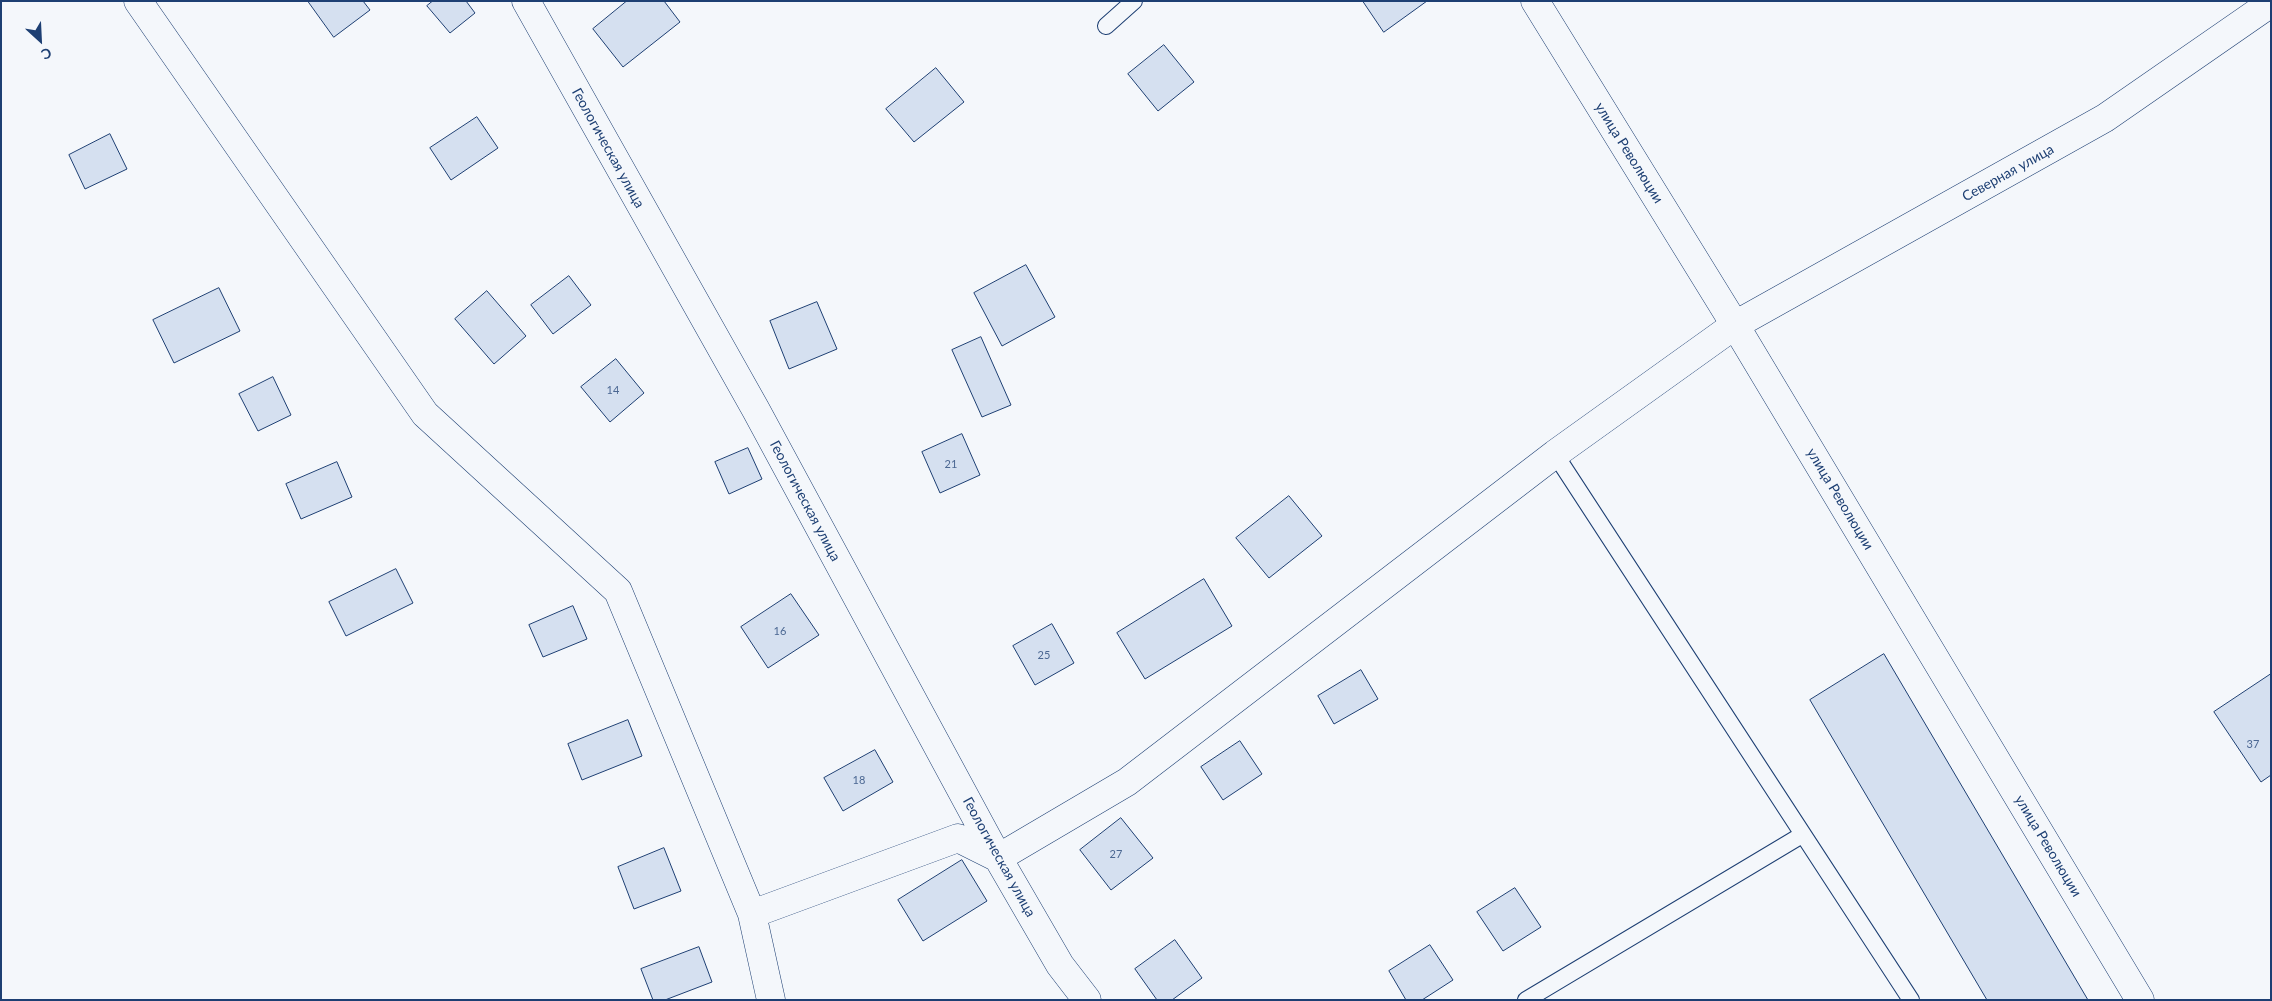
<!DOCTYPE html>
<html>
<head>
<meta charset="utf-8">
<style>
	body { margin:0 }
	#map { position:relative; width:2272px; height:1001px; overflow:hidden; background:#f4f7fb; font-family:Lato,sans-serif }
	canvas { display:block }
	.frame { position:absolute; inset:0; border:2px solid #1d3f73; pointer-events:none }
	.north { position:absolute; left:15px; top:15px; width:50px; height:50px; -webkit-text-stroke:4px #f4f7fb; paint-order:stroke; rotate:155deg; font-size:14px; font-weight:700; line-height:20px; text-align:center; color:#1d3f73 }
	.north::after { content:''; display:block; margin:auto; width:18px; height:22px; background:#1d3f73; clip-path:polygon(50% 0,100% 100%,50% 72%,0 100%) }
</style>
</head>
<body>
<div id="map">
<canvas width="2272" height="1001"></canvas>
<div class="frame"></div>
<div class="north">С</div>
</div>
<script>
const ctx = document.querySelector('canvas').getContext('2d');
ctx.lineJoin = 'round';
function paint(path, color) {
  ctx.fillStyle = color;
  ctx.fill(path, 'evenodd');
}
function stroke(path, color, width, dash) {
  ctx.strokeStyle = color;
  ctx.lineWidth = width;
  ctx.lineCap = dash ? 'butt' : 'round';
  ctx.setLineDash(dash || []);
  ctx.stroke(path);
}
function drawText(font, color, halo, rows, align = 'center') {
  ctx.font = font + ' Lato,sans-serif';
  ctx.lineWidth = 4;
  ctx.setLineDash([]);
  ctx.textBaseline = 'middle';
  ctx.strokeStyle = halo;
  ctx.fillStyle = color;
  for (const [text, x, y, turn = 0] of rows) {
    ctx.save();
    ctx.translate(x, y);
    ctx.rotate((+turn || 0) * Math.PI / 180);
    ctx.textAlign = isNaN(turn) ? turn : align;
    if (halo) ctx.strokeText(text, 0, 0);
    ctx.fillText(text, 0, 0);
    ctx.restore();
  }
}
const building = new Path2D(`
	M 308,1 L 363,1 L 370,10 L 334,37 Z
	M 433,1 L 466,1 L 475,13 L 450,33 L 427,6 Z
	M 627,1 L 664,1 L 680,22 L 623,67 L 593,29 Z
	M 1363,1 L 1427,1 L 1384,32 Z
	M 1164,45 L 1194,82 L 1158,111 L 1128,74 Z
	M 936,68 L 964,102 L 914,142 L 886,109 Z
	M 477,117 L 498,148 L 451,180 L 430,148 Z
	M 110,134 L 127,169 L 85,189 L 69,155 Z
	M 1026,265 L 1055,317 L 1002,346 L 974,293 Z
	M 569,276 L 591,305 L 553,334 L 531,305 Z
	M 219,288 L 240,331 L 174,363 L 153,320 Z
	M 487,291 L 526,336 L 494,364 L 455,319 Z
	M 817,302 L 837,349 L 789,369 L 770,321 Z
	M 981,337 L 1011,405 L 982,417 L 952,350 Z
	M 616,359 L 644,393 L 610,422 L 581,387 Z
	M 273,377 L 291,415 L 258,431 L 239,394 Z
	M 962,434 L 980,475 L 940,493 L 922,452 Z
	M 748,448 L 762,479 L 729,494 L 715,462 Z
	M 337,462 L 352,497 L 301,519 L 286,484 Z
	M 1289,496 L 1322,536 L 1269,578 L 1236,538 Z
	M 396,569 L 413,603 L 346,636 L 329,602 Z
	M 1204,579 L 1232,626 L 1145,679 L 1117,633 Z
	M 791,594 L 819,635 L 768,668 L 741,627 Z
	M 573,606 L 587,639 L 543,657 L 529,625 Z
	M 1052,624 L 1074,663 L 1035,685 L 1013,646 Z
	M 1884,654 L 2088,1000 L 1987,1000 L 1810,700 Z
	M 1361,670 L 1378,699 L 1334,724 L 1318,696 Z
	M 2271,674 L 2271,775 L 2261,782 L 2214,712 Z
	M 628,720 L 642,756 L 582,780 L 568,744 Z
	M 1240,741 L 1262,774 L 1223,800 L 1201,767 Z
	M 875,750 L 893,782 L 843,811 L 824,778 Z
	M 1121,818 L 1153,858 L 1111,890 L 1080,850 Z
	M 664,848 L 681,891 L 634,909 L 618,867 Z
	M 962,860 L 987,901 L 923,941 L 898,900 Z
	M 1515,888 L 1541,927 L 1503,951 L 1477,912 Z
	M 1175,940 L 1202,978 L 1172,1000 L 1157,1000 L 1135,969 Z
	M 1430,945 L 1453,980 L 1422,1000 L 1406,1000 L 1389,971 Z
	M 699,947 L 712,982 L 665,1000 L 653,1000 L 641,969 Z`);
const lane = new Path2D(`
	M 1106,26 L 1134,1
	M 1555,454 L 1911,1000
	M 1526,1000 L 1802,835`);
const street = new Path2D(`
	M 138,1 L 425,414 L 618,591 L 752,914 L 958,838 L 998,858 L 1127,782 L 1555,454 L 1735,325 L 2105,118 L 2271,3
	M 526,1 L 756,410 L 998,858 L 1060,965 L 1087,1000
	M 752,914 L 771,1000`);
const secondary = new Path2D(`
	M 1535,1 L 1735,325 L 2140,1000`);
const numberNames = [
	["14",613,390],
	["21",951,464],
	["16",780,631],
	["25",1044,655],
	["37",2253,744],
	["18",859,780],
	["27",1116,854]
];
const streetNames = [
	["Геологическая улица",608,148,61],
	["улица Революции",1629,153,58],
	["Северная улица",2008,173,-29],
	["улица Революции",1840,499,59],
	["Геологическая улица",805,501,62],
	["улица Революции",2048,846,59],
	["Геологическая улица",999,857,61]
];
paint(building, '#d5e0f0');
stroke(building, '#1d3f73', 1);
stroke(lane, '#1d3f73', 18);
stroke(street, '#1d3f73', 29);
stroke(secondary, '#1d3f73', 29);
stroke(lane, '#f4f7fb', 16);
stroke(street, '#f4f7fb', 28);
stroke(secondary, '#f4f7fb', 28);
drawText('11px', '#4b6792', null, numberNames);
drawText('14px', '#1d3f73', '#f4f7fb', streetNames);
</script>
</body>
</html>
